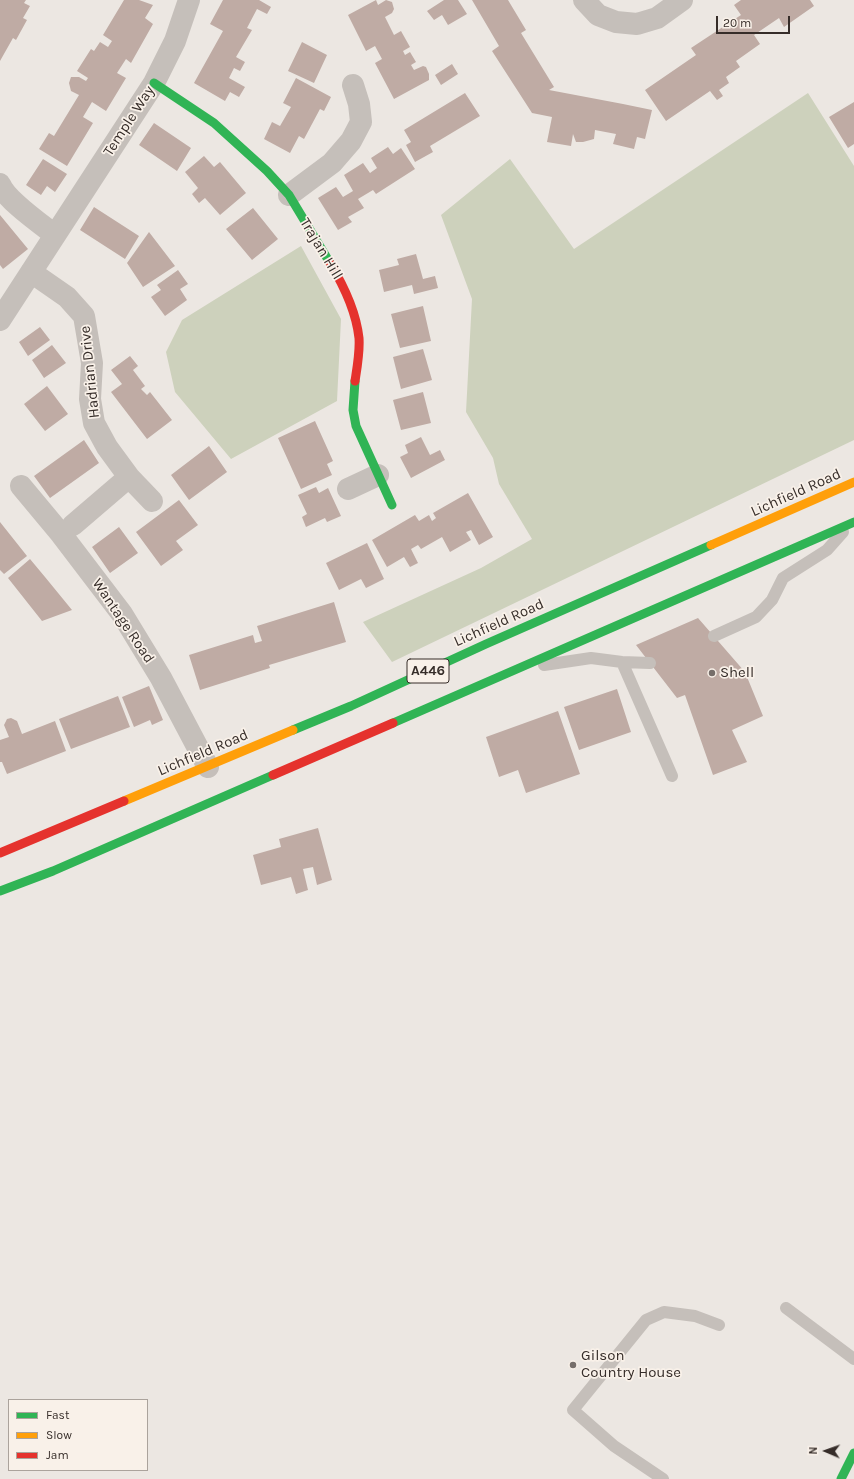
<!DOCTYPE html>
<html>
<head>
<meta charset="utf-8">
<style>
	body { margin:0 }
	#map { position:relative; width:854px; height:1479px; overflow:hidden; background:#ece7e2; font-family:Karla,sans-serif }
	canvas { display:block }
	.legend { position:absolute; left:8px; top:1399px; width:140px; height:72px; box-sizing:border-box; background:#f9f1e9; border:1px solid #aba39c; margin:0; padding:5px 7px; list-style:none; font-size:12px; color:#362d29 }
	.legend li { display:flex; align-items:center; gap:8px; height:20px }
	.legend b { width:20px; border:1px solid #aba39c }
	.north { position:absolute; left:806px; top:1431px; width:40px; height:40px; -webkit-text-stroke:3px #f9f1e9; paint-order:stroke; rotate:272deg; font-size:11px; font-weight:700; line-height:16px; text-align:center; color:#362d29 }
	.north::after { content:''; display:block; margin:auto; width:14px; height:18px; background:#362d29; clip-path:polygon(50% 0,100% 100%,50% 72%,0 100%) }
	.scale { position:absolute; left:716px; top:16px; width:74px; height:18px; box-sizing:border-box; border:2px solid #362d29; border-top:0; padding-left:5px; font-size:12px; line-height:14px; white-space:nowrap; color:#362d29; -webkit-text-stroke:3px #f9f1e9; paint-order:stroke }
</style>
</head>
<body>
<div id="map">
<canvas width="854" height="1479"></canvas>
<ul class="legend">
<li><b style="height:5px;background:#30b455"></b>Fast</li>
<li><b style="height:5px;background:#ff9f0a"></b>Slow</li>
<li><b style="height:5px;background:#e5322d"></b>Jam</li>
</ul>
<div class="north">N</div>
<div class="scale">20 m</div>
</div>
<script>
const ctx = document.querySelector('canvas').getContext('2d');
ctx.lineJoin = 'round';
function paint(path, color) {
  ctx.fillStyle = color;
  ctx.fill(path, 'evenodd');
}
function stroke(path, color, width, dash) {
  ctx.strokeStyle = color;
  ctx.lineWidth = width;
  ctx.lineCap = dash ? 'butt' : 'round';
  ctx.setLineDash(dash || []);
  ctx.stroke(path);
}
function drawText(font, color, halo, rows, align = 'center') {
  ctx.font = font + ' Karla,sans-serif';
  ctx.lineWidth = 3.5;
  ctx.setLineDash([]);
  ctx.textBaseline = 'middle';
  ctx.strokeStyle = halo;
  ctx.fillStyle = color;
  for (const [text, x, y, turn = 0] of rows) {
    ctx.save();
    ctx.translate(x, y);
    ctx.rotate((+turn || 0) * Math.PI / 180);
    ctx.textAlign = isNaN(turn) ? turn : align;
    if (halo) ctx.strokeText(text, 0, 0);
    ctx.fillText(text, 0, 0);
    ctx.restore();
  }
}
const green = new Path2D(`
	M 808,93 L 854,166 L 854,440 L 392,662 L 363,622 L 481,568 L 532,539 L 499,484 L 493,458 L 466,412 L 472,299 L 441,215 L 510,159 L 574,249 Z
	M 301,246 L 341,319 L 337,401 L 231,459 L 175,392 L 166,352 L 182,320 Z`);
const building = new Path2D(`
	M 0,0 L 26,0 L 24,3 L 30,6 L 23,18 L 27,20 L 16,40 L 13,38 L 0,61 Z
	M 124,0 L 139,0 L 153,5 L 145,18 L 153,24 L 131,63 L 126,59 L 117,73 L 126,78 L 106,111 L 92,102 L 83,117 L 93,123 L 67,166 L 39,149 L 49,133 L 54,136 L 79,95 L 71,91 L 69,83 L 71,77 L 79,77 L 86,81 L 88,78 L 77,71 L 91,49 L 94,51 L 100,42 L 108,47 L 112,41 L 103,35 Z
	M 223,0 L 259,0 L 271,7 L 267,14 L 257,9 L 247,28 L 252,30 L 236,57 L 245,62 L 240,71 L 234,68 L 229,78 L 245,87 L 239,97 L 230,92 L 225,101 L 194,83 L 223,31 L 210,24 Z
	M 376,0 L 378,5 L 386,0 L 392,2 L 394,9 L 392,13 L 385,17 L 394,35 L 401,31 L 410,47 L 403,51 L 405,55 L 410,52 L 416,62 L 411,65 L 414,70 L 423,66 L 426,67 L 429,74 L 429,80 L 394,99 L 375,63 L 382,59 L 375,46 L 366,51 L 348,15 Z
	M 444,0 L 458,0 L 467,14 L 448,25 L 442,15 L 434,20 L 427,11 Z
	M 472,0 L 508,0 L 526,30 L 521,33 L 554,87 L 549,90 L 623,104 L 652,110 L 645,139 L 637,137 L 634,149 L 613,144 L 616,134 L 595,130 L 594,139 L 583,142 L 576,142 L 573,134 L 571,146 L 547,142 L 552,117 L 532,113 L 492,51 L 499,46 Z
	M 741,0 L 810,0 L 814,6 L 784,27 L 779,18 L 754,35 L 760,44 L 736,61 L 740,67 L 726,77 L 729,83 L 719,90 L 723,96 L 717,100 L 710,91 L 666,121 L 645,90 L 696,55 L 691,48 L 741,15 L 734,5 Z
	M 302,42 L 327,55 L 314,83 L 288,71 Z
	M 452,64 L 458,74 L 441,85 L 435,75 Z
	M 296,78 L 331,97 L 324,111 L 320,109 L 304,139 L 299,136 L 290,153 L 264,139 L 272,122 L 280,126 L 291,107 L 283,103 Z
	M 465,93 L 480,116 L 430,146 L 433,152 L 415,162 L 406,145 L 411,142 L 404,130 Z
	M 854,102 L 854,144 L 848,148 L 829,117 Z
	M 154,123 L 191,148 L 177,171 L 139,145 Z
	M 388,147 L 393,154 L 401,148 L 415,169 L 376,194 L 373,190 L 358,199 L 364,208 L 348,217 L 352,222 L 338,230 L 318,198 L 336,187 L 343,197 L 353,191 L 344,175 L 363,163 L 370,173 L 377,168 L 371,158 Z
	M 204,156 L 214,167 L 220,162 L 246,193 L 220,215 L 205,198 L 199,203 L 192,194 L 198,188 L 185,172 Z
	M 43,159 L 67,174 L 55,192 L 47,186 L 41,195 L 26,185 Z
	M 94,207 L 139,236 L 125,259 L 80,230 Z
	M 253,208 L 278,239 L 252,260 L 226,229 Z
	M 0,215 L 28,249 L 3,269 L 0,265 Z
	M 149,232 L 175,266 L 143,287 L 127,263 Z
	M 416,254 L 423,279 L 435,276 L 438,288 L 414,294 L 412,285 L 384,292 L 379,270 L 399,265 L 397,259 Z
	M 178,270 L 188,284 L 180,289 L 187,300 L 165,316 L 151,297 L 161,290 L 157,285 Z
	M 423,306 L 431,341 L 400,348 L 391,314 Z
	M 40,327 L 50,340 L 28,356 L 19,342 Z
	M 52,345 L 66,363 L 44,378 L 32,360 Z
	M 423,349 L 432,380 L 401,389 L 393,357 Z
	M 130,356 L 138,366 L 133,370 L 145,386 L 141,389 L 147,395 L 150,392 L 172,420 L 147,439 L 111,392 L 122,384 L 111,370 Z
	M 47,386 L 68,414 L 45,431 L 24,404 Z
	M 423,392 L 431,423 L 401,430 L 393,400 Z
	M 315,421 L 333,461 L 327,464 L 332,475 L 301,489 L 278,438 Z
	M 421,437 L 430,455 L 440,450 L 445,460 L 411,478 L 400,457 L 408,453 L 405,445 Z
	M 84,440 L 99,463 L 50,498 L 34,476 Z
	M 209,446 L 227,472 L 189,500 L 171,475 Z
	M 316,487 L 319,493 L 328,488 L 341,516 L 327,522 L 325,518 L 306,527 L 302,517 L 307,514 L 298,495 Z
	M 468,493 L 493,537 L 479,545 L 471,530 L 466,532 L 471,540 L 450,552 L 442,537 L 421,549 L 418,545 L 411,549 L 418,563 L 410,567 L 404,557 L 387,567 L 372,540 L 415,515 L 419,521 L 429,515 L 432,521 L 436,518 L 433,513 Z
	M 179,500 L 198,525 L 176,541 L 183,550 L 161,566 L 136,532 Z
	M 0,522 L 27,556 L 4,574 L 0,570 Z
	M 119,527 L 138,553 L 110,573 L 92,547 Z
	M 367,543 L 384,579 L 366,588 L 361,579 L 339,590 L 326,563 Z
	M 30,559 L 45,577 L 72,610 L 42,621 L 8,578 Z
	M 334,602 L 346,642 L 269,665 L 270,668 L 200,690 L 189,655 L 253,635 L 255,643 L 262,641 L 257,626 Z
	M 698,618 L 745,672 L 763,716 L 732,730 L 747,762 L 713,775 L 685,695 L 677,698 L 636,645 Z
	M 149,686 L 163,720 L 152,725 L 150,720 L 134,727 L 122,697 Z
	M 617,689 L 631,732 L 579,750 L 564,707 Z
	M 118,696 L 130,727 L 71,749 L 59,719 Z
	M 558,711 L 580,774 L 526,793 L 518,770 L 499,777 L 486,737 Z
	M 11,718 L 17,721 L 22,734 L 55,721 L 66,751 L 7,774 L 2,762 L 0,762 L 0,740 L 9,737 L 4,725 L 7,719 Z
	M 318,828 L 332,880 L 317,885 L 313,867 L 303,869 L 308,890 L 296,894 L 291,877 L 261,885 L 253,855 L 281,847 L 279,839 Z`);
const lane = new Path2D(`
	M 714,636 L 756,617 L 772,600 L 783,578 L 827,550 L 843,532
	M 622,662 L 672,776
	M 544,665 L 591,658 L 622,662 L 650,663
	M 786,1308 L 854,1359
	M 663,1479 L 614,1446 L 573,1410 L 646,1320 L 664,1312 L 695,1316 L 719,1325`);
const street = new Path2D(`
	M 584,0 L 598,15 L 616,22 L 637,24 L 657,18 L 682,0
	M 0,184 C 6,200 41,224 55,235
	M 289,195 L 332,163 L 351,141 L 361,122 L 359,104 L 353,85
	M 31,272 L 67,297 L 84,316 L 92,363 L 90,399 L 94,423 L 107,447 L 129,477 L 152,501
	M 0,320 L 154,83 L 175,41 L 189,0
	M 21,486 L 61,534 L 122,614 L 161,678 L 208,767
	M 348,489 L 378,475
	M 73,525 L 129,477`);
const fast = new Path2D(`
	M 154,83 L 214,123 L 267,171 L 289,195 L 330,263
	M 355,381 L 353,410 L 356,426 L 392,505
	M 393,723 L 854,522
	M 293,730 L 351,706 L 486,644 L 711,545
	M 0,891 L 53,871 L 273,775
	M 841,1479 L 854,1453`);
const slow = new Path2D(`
	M 711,545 L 854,482
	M 124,801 L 293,730`);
const jam = new Path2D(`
	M 330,263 C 344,286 356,311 359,338 C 360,352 357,368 355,381
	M 273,775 L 393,723
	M 0,853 L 124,801`);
const markers = [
	[712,673,4,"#766e6a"],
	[573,1365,4,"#766e6a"]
];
const shields = [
	[428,671,42]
];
const shieldNames = [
	["A446",428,671]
];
const streetNames = [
	["Temple Way",129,121,-57],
	["Trajan Hill",321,249,59],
	["Hadrian Drive",90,372,-96],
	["Lichfield Road",796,493,-24],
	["Wantage Road",123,621,56],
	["Lichfield Road",499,623,-24],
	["Lichfield Road",203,753,-23]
];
const poiNames = [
	["Shell",720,673],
	["Gilson",581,1356],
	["Country House",581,1373]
];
paint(green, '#cdd1bc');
paint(building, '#bfaba4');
stroke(lane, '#c5bfba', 12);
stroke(street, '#c5bfba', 22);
stroke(fast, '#30b455', 9);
stroke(slow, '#ff9f0a', 9);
stroke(jam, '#e5322d', 9);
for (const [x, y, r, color] of markers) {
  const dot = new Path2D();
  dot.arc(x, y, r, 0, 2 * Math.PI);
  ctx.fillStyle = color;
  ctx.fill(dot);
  stroke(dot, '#f9f1e9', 1.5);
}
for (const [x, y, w] of shields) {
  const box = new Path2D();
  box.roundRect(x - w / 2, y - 12, w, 24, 3);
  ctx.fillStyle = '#f9f1e9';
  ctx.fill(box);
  stroke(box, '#362d29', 1);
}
drawText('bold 14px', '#362d29', null, shieldNames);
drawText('15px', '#362d29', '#f9f1e9', streetNames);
drawText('15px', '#362d29', '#f9f1e9', poiNames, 'left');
</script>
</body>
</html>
